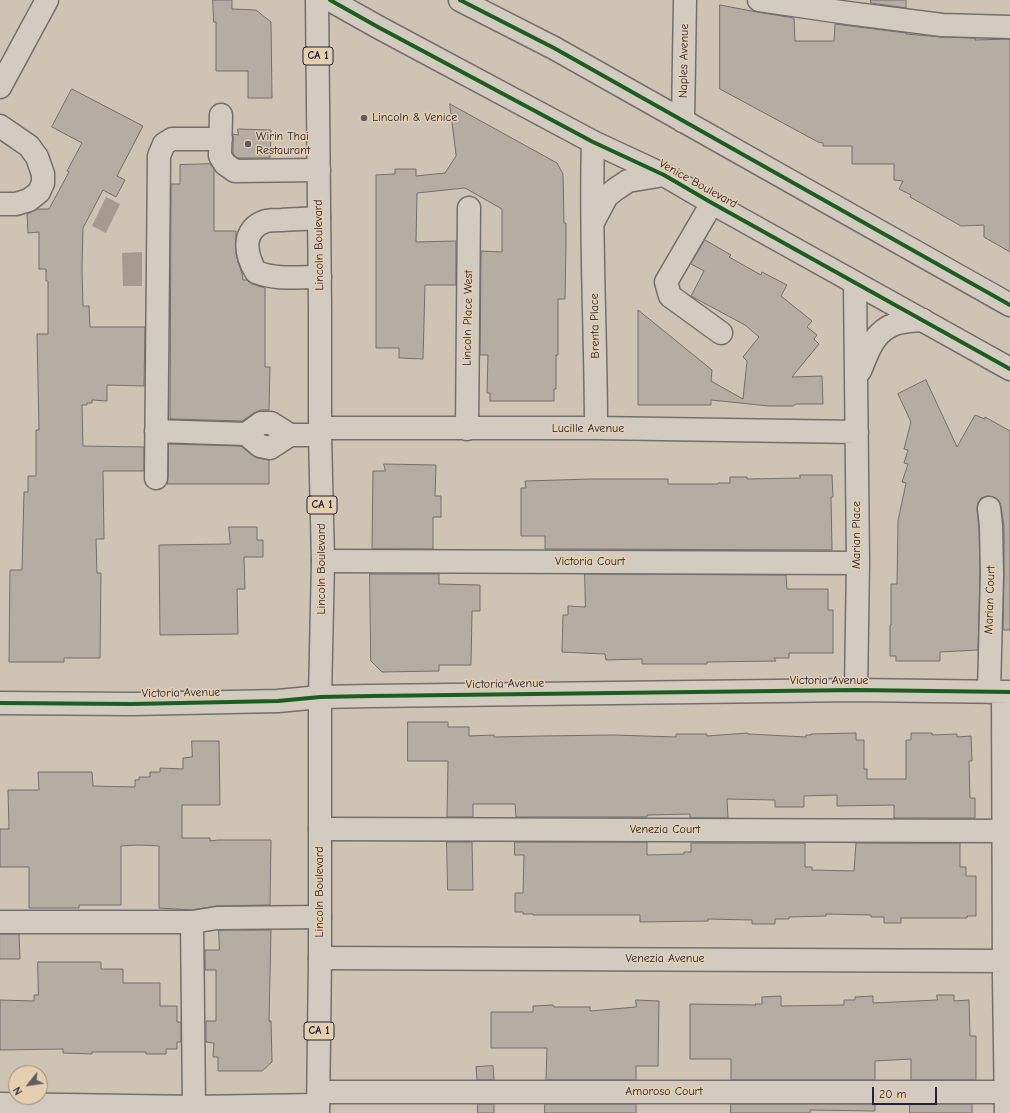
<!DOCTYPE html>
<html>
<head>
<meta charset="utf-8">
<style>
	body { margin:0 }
	#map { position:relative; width:1010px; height:1113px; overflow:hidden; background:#cfc3b3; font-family:"Comic Neue",sans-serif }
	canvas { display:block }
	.north { position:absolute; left:8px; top:1065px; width:40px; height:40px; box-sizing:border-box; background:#e6cfaf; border:1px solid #988a81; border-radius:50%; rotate:240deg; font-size:11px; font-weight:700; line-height:16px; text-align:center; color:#22223b }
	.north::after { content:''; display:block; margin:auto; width:14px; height:18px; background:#5f5a65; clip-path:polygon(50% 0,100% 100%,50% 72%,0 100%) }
	.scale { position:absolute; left:872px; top:1087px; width:65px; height:18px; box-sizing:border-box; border:2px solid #22223b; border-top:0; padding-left:5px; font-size:12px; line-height:14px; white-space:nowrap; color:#22223b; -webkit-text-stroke:3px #e6cfaf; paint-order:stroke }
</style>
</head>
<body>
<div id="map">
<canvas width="1010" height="1113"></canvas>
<div class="north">N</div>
<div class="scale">20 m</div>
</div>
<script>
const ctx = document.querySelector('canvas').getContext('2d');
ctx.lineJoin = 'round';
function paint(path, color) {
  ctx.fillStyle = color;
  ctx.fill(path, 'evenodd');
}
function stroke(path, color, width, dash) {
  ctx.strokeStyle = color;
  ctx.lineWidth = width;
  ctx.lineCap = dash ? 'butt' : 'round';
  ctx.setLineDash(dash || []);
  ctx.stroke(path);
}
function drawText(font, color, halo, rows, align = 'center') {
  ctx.font = font + ' "Comic Neue",sans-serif';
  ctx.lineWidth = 3;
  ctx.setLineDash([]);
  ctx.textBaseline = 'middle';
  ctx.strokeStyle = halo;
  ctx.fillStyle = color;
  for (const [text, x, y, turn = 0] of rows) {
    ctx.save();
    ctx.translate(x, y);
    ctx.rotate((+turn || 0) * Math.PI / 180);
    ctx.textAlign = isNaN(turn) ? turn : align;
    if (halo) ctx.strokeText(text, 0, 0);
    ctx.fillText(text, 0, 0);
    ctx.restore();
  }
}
const water = new Path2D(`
	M 106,197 L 120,204 L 106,233 L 92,226 Z
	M 142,252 L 142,286 L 123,286 L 122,253 Z`);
const building = new Path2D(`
	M 213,0 L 232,0 L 232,9 L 256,10 L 271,22 L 272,98 L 248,98 L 248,71 L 216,71 L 216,22 L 214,22 Z
	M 871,0 L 906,0 L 906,8 L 871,3 Z
	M 720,5 L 757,12 L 794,18 L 795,41 L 834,41 L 835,24 L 906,33 L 906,34 L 942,37 L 975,38 L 975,40 L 1010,39 L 1010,252 L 984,237 L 984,225 L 961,226 L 910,197 L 911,195 L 899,189 L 903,181 L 894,180 L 894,164 L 852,164 L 852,146 L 823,146 L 823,143 L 818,142 L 720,89 Z
	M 72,89 L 143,126 L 117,176 L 125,180 L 116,197 L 103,190 L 83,228 L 82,269 L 83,306 L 89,306 L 90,327 L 145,327 L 144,386 L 107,385 L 107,401 L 92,400 L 92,403 L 87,403 L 87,405 L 82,405 L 83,446 L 144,447 L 144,471 L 103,471 L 104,539 L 96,539 L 97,573 L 101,573 L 100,658 L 64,658 L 64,662 L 9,662 L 10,570 L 22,570 L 24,492 L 28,492 L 28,476 L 36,476 L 36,430 L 39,430 L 37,334 L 48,334 L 48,281 L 46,281 L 46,269 L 39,269 L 39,232 L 28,233 L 27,214 L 38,209 L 49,209 L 69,172 L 67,171 L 82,143 L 52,127 Z
	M 450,104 L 557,163 L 563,174 L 564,223 L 566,223 L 566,245 L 565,299 L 558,299 L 558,355 L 556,355 L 556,389 L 554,389 L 554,401 L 490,401 L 490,393 L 487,393 L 488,355 L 480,355 L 481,251 L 502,252 L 502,209 L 465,188 L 417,193 L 416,242 L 456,241 L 456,285 L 425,285 L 423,359 L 399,358 L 399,348 L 376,348 L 376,175 L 395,174 L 395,169 L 416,169 L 416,176 L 445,173 L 456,156 Z
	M 238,129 L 271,130 L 270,158 L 238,158 L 234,155 L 233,153 L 233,134 L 238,135 Z
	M 210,164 L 214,169 L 214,231 L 236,231 L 236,253 L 238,262 L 242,273 L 243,280 L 247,280 L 252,284 L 265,288 L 265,367 L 270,367 L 269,410 L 261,410 L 254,413 L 242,421 L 170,419 L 171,184 L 180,184 L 180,165 Z
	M 705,240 L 731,255 L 729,257 L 761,275 L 762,272 L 787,285 L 781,296 L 812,321 L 807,327 L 817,335 L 814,339 L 819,344 L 792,377 L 822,376 L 823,404 L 796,404 L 793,406 L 769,406 L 711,400 L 711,405 L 638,405 L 638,310 L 712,370 L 711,381 L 743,399 L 747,361 L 743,357 L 759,337 L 745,325 L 691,296 L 704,271 L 691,264 Z
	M 926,380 L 957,447 L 975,415 L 985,419 L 985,417 L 1010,431 L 1010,630 L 1003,630 L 1004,574 L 1004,526 L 1001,507 L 999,501 L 994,497 L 987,496 L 981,498 L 978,503 L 977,509 L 979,527 L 980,574 L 978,650 L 940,652 L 940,661 L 896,661 L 896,656 L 890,656 L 890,625 L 891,625 L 891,584 L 897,584 L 898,521 L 906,483 L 902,482 L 908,464 L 904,463 L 908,450 L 904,449 L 911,422 L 898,394 Z
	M 169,444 L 241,446 L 252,455 L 257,458 L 269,460 L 269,484 L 167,484 L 168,478 Z
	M 384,464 L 436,465 L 435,496 L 441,496 L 441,517 L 433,517 L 433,549 L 372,549 L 373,471 L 385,471 Z
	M 800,475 L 832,475 L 833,497 L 831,497 L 832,550 L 545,549 L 545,536 L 521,536 L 521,488 L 526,488 L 525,481 L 591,479 L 668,479 L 668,484 L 718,484 L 718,483 L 730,483 L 730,477 L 747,477 L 747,479 L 800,478 Z
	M 229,527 L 257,527 L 257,540 L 263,540 L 263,557 L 244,557 L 245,589 L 237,589 L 238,634 L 160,635 L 159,545 L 230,544 Z
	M 370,574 L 439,574 L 439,584 L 480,585 L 480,611 L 472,611 L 471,665 L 439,665 L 439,671 L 382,672 L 371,661 Z
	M 585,574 L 786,575 L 787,589 L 828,589 L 828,610 L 833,610 L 833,653 L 789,653 L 789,658 L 774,658 L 776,661 L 707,662 L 707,664 L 642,664 L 642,659 L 606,660 L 605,654 L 562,652 L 563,615 L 568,615 L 568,606 L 585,607 Z
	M 408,722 L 448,722 L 448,727 L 469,727 L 469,736 L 494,735 L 494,737 L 541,736 L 613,735 L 676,737 L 676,734 L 707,734 L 707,736 L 748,733 L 748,734 L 806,737 L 806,735 L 811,735 L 811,734 L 856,733 L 856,740 L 864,740 L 864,769 L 867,769 L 867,779 L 906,779 L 906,740 L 911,740 L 911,733 L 932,733 L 932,735 L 957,734 L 957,737 L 971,736 L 972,761 L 969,761 L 970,798 L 975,798 L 975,818 L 894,818 L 894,805 L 837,806 L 837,795 L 804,796 L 804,807 L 775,807 L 775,800 L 727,799 L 728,818 L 690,818 L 690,814 L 647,815 L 647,817 L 516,817 L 515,804 L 473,804 L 473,817 L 447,817 L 448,761 L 408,761 Z
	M 192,741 L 219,741 L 220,805 L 182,805 L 182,838 L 210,838 L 210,841 L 218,840 L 271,840 L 270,905 L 217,906 L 191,910 L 159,908 L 159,846 L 139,845 L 121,846 L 121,905 L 79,905 L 79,908 L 29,908 L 29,867 L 0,867 L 0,829 L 9,829 L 8,790 L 39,790 L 38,772 L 92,772 L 93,786 L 135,787 L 135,780 L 139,780 L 139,777 L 150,777 L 150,772 L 160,772 L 160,768 L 183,769 L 183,758 L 192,757 Z
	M 447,842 L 472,842 L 473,890 L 448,890 Z
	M 515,842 L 647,842 L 647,855 L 684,854 L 684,852 L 691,852 L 691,843 L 805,843 L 805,867 L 812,867 L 812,870 L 854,871 L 856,843 L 960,843 L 960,867 L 966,867 L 966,876 L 976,876 L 976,916 L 967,916 L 967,918 L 901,918 L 901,923 L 884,923 L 884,917 L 871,917 L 871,915 L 826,914 L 826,916 L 789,917 L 789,919 L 775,919 L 775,924 L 752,924 L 752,920 L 708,919 L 708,921 L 640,922 L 640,915 L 533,915 L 533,914 L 523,914 L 523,912 L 515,912 L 515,893 L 523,893 L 524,855 L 515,855 Z
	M 219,930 L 271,930 L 269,1021 L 271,1021 L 272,1062 L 262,1071 L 218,1071 L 218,1057 L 213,1057 L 214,1043 L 206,1042 L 206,1021 L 216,1021 L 216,970 L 205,970 L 205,950 L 219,950 Z
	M 0,934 L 19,934 L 20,959 L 0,959 Z
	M 38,962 L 101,962 L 101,969 L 123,969 L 123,983 L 160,983 L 160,1006 L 177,1006 L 177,1022 L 181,1022 L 181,1042 L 177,1042 L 177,1049 L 166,1049 L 166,1054 L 146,1054 L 146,1052 L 92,1052 L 92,1054 L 63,1053 L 63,1049 L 0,1050 L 0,1000 L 34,1001 L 34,995 L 38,995 Z
	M 937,995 L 954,995 L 954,1001 L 969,1000 L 970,1036 L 976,1036 L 976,1080 L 911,1080 L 911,1059 L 875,1061 L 875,1080 L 731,1080 L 731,1059 L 690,1059 L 690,1004 L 756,1005 L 755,1004 L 762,1004 L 762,997 L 781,996 L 781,1006 L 844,1005 L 844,1000 L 855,1000 L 855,997 L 873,996 L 873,1003 L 937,1000 Z
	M 636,1000 L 659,1001 L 658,1066 L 636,1066 L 636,1080 L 546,1080 L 547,1048 L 491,1048 L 491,1012 L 533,1012 L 533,1006 L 553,1005 L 554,1007 L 590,1007 L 590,1011 L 636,1007 Z
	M 493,1066 L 494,1080 L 477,1080 L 476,1067 Z
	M 478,1104 L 494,1104 L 494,1113 L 478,1113 Z
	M 545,1104 L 636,1104 L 636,1113 L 545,1113 Z
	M 731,1104 L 875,1104 L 875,1111 L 810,1110 L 810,1113 L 731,1113 Z
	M 910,1104 L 972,1104 L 972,1113 L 910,1113 Z`);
const minor = new Path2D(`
	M 759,0 L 848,13 L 942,25 L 1010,27
	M 0,87 L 47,0
	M 221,115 L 220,156 L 225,164 L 235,171 L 319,170
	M 683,121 L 685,0
	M 0,126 L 29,146 L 37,157 L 43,174 L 43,183 L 39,192 L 29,200 L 16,204 L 0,204
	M 593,142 C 590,237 596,333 596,428
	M 712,203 L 666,282 L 670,296 L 721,333
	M 319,218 C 307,219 294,219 282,220 C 277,220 271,220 266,221 C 241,229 245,254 256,272 C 276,280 298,277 320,277
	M 593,222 L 607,196 L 616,189 L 628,181 L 664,175
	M 855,283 L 858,563 L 856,690
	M 860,371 C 868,352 873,332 895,324 C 903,321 914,321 923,320
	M 320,428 L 596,428 L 857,432
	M 467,429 L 469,208
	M 156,431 L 246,434
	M 290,435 L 270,448 L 260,446 L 246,434 L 261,423 L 271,423 L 290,435 L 320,435
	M 156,478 L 159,156 L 164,144 L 172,139 L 221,139
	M 323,561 L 858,563
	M 989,692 L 992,574 L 991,526 L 989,508
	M 1003,692 L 1004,979 L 1006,1113
	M 0,703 L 132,704 L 278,701 L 320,697 L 371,696 L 856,690 L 1010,692
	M 320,829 L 1010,831
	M 0,922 L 192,922 L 217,918 L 320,917
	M 192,922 L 194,1107
	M 320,958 L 1010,961
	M 319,1092 L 1010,1092
	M 0,1104 L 194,1107 L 318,1105`);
const major = new Path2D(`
	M 330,0 L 378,27 L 593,142 L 664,175 L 712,203 L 1010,369
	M 460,0 L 554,48 L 1010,305`);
const highway = new Path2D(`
	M 317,0 L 320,309 L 320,435 L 323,561 L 320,697 L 320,958 L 318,1113`);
const cycleway = new Path2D(`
	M 330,0 L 378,27 L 593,142 L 664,175 L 712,203 L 1010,369
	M 460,0 L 554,48 L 1010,305
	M 0,703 L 132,704 L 278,701 L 320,697 L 371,696 L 856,690 L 1010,692`);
const markers = [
	[364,118,4,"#5f5a65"],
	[248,144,4,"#5f5a65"]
];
const shields = [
	[318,56,30],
	[322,505,30],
	[319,1031,30]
];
const shieldNames = [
	["CA 1",318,56],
	["CA 1",322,505],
	["CA 1",319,1031]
];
const streetNames = [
	["Naples Avenue",684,61,-89],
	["Venice Boulevard",698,184,29],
	["Lincoln Boulevard",319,245,-91],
	["Lincoln Place West",468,318,-89],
	["Brenta Place",595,326,-91],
	["Lucille Avenue",588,429],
	["Marian Place",857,535,-90],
	["Victoria Court",590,562],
	["Lincoln Boulevard",322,569,-90],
	["Marian Court",990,600,-88],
	["Victoria Avenue",829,681],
	["Victoria Avenue",505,684,-1],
	["Victoria Avenue",181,693,-1],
	["Venezia Court",665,830],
	["Lincoln Boulevard",320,892,-90],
	["Venezia Avenue",665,959],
	["Amoroso Court",664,1092]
];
const poiNames = [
	["Lincoln & Venice",372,118],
	["Wirin Thai",256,137],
	["Restaurant",256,151]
];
paint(water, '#a79a8f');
paint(building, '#b5aca2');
stroke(building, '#746f6d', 1);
stroke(minor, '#746f6d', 25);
stroke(major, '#746f6d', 25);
stroke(highway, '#746f6d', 25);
stroke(minor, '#d3cbbf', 22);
stroke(major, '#d3cbbf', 22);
stroke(highway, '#d3cbbf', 22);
stroke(cycleway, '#1b5e20', 4);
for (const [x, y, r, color] of markers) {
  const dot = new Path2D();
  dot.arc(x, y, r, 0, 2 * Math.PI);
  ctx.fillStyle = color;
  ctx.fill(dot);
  stroke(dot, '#e6cfaf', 1.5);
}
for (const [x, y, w] of shields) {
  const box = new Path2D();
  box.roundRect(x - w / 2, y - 9, w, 18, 3);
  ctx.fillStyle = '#e6cfaf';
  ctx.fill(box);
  stroke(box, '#22223b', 1);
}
drawText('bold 11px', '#22223b', null, shieldNames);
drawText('12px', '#22223b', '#e6cfaf', streetNames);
drawText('12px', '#22223b', '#e6cfaf', poiNames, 'left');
</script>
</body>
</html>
